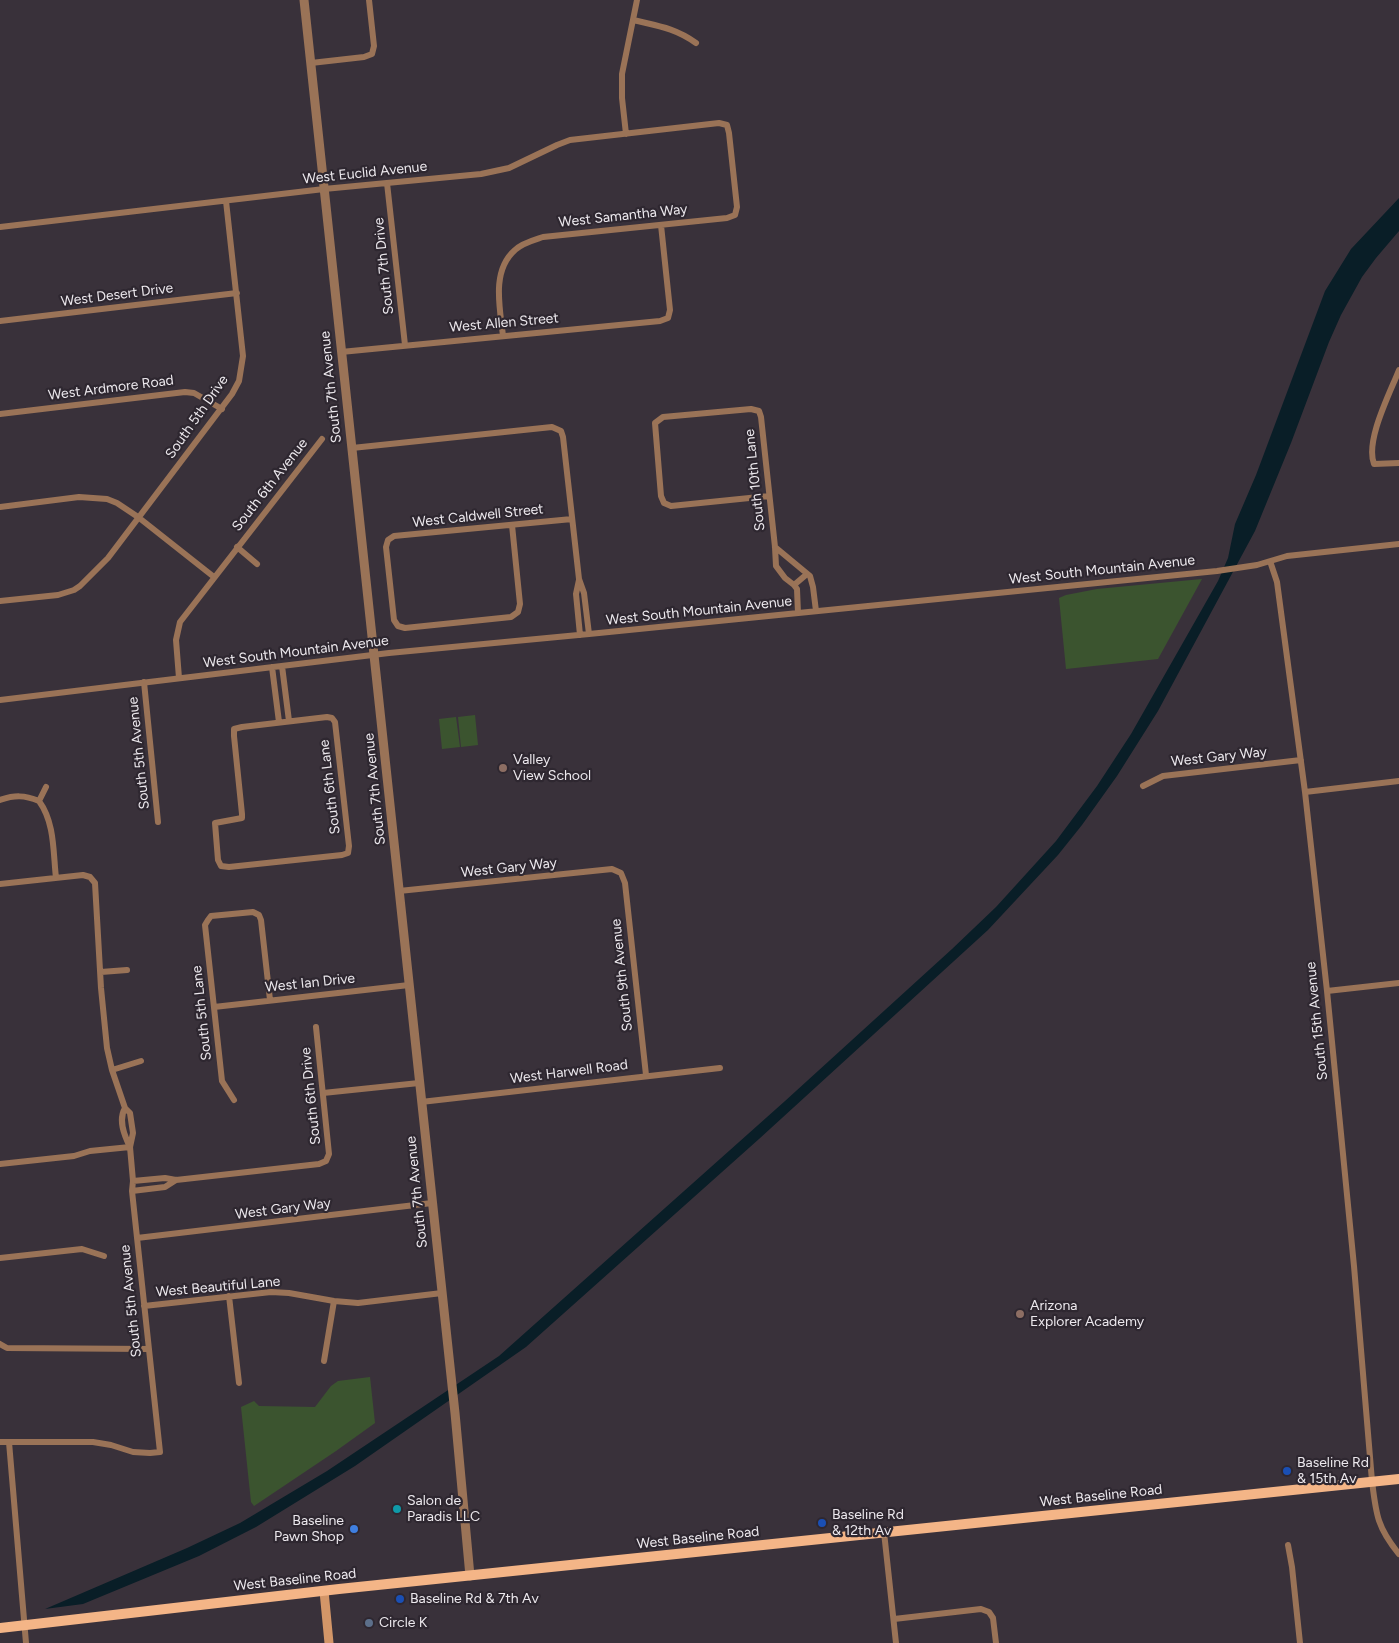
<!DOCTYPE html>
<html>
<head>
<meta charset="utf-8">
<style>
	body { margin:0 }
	canvas { display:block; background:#39313a }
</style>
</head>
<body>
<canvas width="1399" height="1643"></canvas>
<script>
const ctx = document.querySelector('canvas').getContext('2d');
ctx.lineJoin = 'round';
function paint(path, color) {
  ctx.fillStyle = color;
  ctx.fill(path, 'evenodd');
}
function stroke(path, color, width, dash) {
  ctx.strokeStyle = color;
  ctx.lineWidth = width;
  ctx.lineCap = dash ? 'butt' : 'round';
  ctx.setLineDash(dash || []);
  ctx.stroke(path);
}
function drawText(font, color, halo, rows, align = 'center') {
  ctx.font = font + ' Figtree,sans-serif';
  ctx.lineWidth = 4.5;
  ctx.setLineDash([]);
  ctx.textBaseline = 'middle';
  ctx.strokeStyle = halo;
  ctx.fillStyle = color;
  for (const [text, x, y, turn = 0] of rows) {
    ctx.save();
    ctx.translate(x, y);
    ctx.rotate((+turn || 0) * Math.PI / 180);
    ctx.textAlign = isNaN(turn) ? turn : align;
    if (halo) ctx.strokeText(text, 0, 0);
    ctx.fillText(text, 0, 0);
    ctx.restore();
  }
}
const green = new Path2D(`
	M 1202,579 L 1158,659 L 1066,669 L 1059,598 L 1066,595 L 1097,589 Z
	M 475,715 L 478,745 L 461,747 L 458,717 Z
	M 456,717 L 460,747 L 442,749 L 439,719 Z
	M 370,1377 L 375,1423 L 336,1451 L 254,1506 L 251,1502 L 241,1407 L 254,1401 L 259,1406 L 315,1407 L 331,1386 L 338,1381 Z`);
const water = new Path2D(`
	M 1399,198 L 1399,231 L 1376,258 L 1362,277 L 1341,315 L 1329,342 L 1291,443 L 1255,531 L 1158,711 L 1117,776 L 1082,825 L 1058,855 L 988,930 L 759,1139 L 526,1347 L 355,1466 L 256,1527 L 199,1556 L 83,1604 L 45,1609 L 187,1548 L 240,1523 L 327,1471 L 499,1356 L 785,1101 L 952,949 L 996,907 L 1056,841 L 1097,786 L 1131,734 L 1218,581 L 1228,558 L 1235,524 L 1256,475 L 1325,291 L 1351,249 Z`);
const minor = new Path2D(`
	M 633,20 C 658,26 675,28 696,43
	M 311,63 L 364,57 L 372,54 L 374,46 L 369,0
	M 626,134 L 622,98 L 622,74 L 637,0
	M 387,183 L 405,345
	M 0,227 L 324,189 L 481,174 L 509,168 L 557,145 L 570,140 L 719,123 L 727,125 L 729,133 L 737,207 L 735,215 L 727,218 L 543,237 C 534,240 522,243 515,250 C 491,271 500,308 503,336
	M 0,321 L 237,293
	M 341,352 L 660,321 L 668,318 L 670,310 L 661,225
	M 1399,370 C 1390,393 1365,441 1374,464 L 1399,463
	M 0,414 L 185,392 L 194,393 L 222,409
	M 352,448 L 552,427 L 561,431 L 563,437 L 579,579 L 584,593 L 589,634
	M 769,496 L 671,506 L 664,503 L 661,496 L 655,423 L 663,417 L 751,409 L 759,411 L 761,417 L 775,547 L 776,566 L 785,578 L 794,585 L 797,589 L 798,613
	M 0,507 L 79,497 L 107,499 L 117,503 L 138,517 L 214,577
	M 512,525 L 520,604 L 518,612 L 511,617 L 405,628 L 398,626 L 394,620 L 386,547 L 388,540 L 394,536 L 572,519
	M 237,547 L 257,564
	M 775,547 L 810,576 L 813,587 L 816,611
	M 1270,561 L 1277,582 L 1305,792 L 1327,991 L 1354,1266 L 1372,1481 C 1376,1514 1377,1527 1399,1554
	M 579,580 L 576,594 L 580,635
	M 794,585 L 807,574
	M 0,601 L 58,595 L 74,590 L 80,586 L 108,558 L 232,394 L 239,381 L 243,356 L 226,201
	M 282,666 L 289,721
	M 272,667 L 279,722
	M 179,678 L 176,640 L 180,622 L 322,439
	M 144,682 L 158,822
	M 0,700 L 389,653 L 589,634 L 1217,571 L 1257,565 L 1287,556 L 1399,544
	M 327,717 L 332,718 L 335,722 L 349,846 L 348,853 L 342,855 L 229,867 L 221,866 L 218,860 L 215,823 L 242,818 L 242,814 L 234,736 L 234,729 L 242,727 Z
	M 1143,786 L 1163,776 L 1301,760
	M 1305,792 L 1399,781
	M 0,800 C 15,795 24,795 39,801
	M 39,801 C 55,823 53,852 56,878
	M 39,801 L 46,787
	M 0,884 L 83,875 L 90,877 L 95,883 L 101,988 L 107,1048 L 112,1070 L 125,1108 L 130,1113 L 133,1133 L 130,1147 L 133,1181 L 132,1191 L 160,1452 L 150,1453 L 133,1452 L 111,1445 L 93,1442 L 0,1442
	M 399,891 L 612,869 L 621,873 L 625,883 L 646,1075
	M 101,972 L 127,970
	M 1327,991 L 1399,983
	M 214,1007 L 409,985
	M 112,1070 L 141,1061
	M 323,1093 L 419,1083
	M 234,1100 L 222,1081 L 205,925 L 208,920 L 211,916 L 253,912 L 259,915 L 261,920 L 270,1000
	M 421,1102 L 720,1068
	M 125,1108 C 118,1120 124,1135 130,1147
	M 0,1164 L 74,1156 L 90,1151 L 130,1147
	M 133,1181 L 165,1178 L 176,1180 L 319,1164 L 326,1161 L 329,1154 L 316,1027
	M 132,1191 L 165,1187 L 176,1180
	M 137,1238 L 432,1203
	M 0,1258 L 82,1249 L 104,1256
	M 229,1296 L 239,1383
	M 144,1306 L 271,1292 L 289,1293 L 334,1301 L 358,1303 L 442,1293
	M 0,1344 L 7,1348 L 149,1349
	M 324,1361 L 334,1301
	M 9,1442 L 26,1643
	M 884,1532 L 896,1643
	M 1288,1545 L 1292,1567 L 1300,1643
	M 894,1619 L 981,1609 L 989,1612 L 993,1618 L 996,1643`);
const tertiary = new Path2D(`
	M 304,0 L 455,1413 L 470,1576`);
const secondary = new Path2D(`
	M 324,1591 L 329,1643`);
const primary = new Path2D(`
	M 0,1628 L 339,1589 L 1399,1479`);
const markers = [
	[503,768,5,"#8d6e63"],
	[1020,1314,5,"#8d6e63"],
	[1287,1471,5,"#1a4fb4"],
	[397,1509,5,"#0f9aa8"],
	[822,1523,5,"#1a4fb4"],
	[354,1529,5,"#3f7fe0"],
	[400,1599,5,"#1a4fb4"],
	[369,1623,5,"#5c6f8a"]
];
const streetNames = [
	["West Euclid Avenue",365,173,-6],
	["West Samantha Way",623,216,-6],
	["South 7th Drive",384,266,-96],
	["West Desert Drive",117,295,-7],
	["West Allen Street",504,323,-5],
	["South 7th Avenue",331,387,-96],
	["West Ardmore Road",111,388,-7],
	["South 5th Drive",197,417,-55],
	["South 10th Lane",755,480,-96],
	["South 6th Avenue",270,485,-52],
	["West Caldwell Street",478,516,-6],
	["West South Mountain Avenue",1102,570,-6],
	["West South Mountain Avenue",699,611,-6],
	["West South Mountain Avenue",296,652,-7],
	["South 5th Avenue",139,753,-96],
	["West Gary Way",1219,757,-6],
	["South 6th Lane",330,787,-97],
	["South 7th Avenue",375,789,-96],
	["West Gary Way",509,868,-6],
	["South 9th Avenue",622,975,-96],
	["West Ian Drive",310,983,-6],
	["South 5th Lane",202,1013,-96],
	["South 15th Avenue",1317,1021,-96],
	["West Harwell Road",569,1072,-7],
	["South 6th Drive",311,1096,-96],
	["South 7th Avenue",417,1192,-96],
	["West Gary Way",283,1209,-7],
	["West Beautiful Lane",218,1287,-5],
	["South 5th Avenue",131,1301,-96],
	["West Baseline Road",1101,1496,-6],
	["West Baseline Road",698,1538,-6],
	["West Baseline Road",295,1580,-6]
];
const poiNames = [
	["Valley",513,760],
	["View School",513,776],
	["Arizona",1030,1306],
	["Explorer Academy",1030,1322],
	["Baseline Rd",1297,1463],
	["& 15th Av",1297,1479],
	["Salon de",407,1501],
	["Paradis LLC",407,1517],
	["Baseline Rd",832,1515],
	["& 12th Av",832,1531],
	["Baseline",344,1521,"right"],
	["Pawn Shop",344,1537,"right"],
	["Baseline Rd & 7th Av",410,1599],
	["Circle K",379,1623]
];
paint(green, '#3b542f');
paint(water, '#091e27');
stroke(minor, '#9a7357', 6);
stroke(tertiary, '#9a7357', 9);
stroke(secondary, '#d39668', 9);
stroke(primary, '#f4b587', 10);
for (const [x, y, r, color] of markers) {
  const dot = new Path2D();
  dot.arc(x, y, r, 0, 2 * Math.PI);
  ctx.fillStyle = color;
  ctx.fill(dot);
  stroke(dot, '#2e2730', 2);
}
drawText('14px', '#ece8ed', '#2e2730', streetNames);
drawText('14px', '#ece8ed', '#2e2730', poiNames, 'left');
</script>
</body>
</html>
